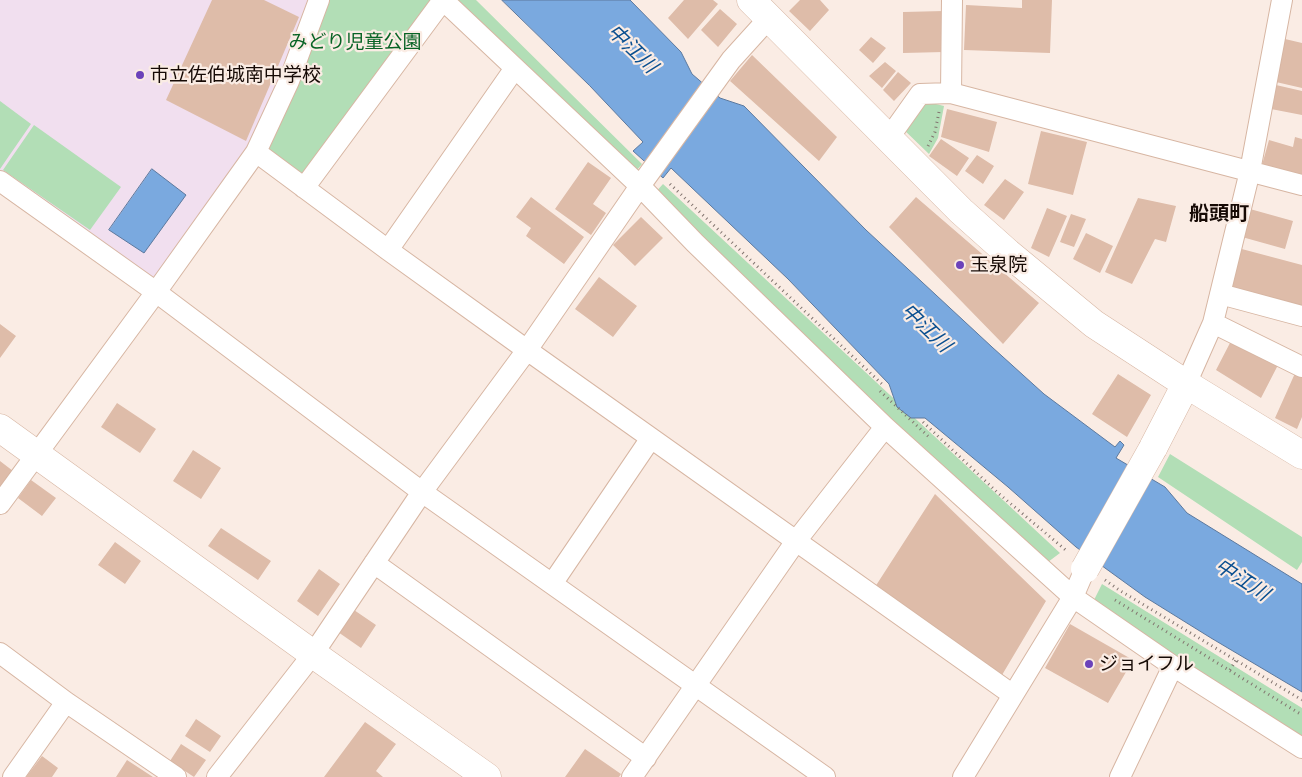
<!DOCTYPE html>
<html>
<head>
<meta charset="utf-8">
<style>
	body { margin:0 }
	canvas { display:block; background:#faece4 }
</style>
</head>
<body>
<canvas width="1302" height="777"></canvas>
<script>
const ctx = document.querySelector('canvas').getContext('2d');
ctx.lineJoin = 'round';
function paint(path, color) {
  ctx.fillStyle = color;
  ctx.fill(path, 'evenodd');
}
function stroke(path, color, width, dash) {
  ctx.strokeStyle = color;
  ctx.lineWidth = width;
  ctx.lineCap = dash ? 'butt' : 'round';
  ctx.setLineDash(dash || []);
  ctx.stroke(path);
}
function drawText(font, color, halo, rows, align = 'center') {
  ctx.font = font + ' Mulish,"Noto Sans JP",sans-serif';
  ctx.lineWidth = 4.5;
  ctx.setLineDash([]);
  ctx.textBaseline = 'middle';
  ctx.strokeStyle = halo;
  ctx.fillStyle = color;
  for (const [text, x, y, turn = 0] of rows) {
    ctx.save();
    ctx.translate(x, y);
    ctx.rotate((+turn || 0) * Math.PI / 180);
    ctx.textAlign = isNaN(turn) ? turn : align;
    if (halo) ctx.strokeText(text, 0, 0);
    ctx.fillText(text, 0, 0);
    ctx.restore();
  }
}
const education = new Path2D(`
	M 0,0 L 311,0 L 250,150 L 154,285 L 0,173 Z`);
const green = new Path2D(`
	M 325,0 L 434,0 L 303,183 L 260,151 Z
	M 451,0 L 476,0 L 642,164 L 632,176 Z
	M 0,101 L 31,124 L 0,169 Z
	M 928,102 L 944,106 L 938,138 L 929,154 L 901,127 Z
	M 34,125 L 121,187 L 90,230 L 3,170 Z
	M 663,184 L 1060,553 L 1048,562 L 1027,549 L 653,195 Z
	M 1170,454 L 1302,537 L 1302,562 L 1297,570 L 1158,477 Z
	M 1102,584 L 1302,708 L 1302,737 L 1093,602 Z`);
const water = new Path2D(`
	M 502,0 L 630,0 L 681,52 L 692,74 L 720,98 L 744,106 L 866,230 L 992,347 L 1044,394 L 1115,447 L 1120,441 L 1124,445 L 1116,458 L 1165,487 L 1187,513 L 1302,584 L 1302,692 L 1211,638 L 1145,597 L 1076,547 L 1008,487 L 925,418 L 911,418 L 897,407 L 889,384 L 788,279 L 671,168 L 663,178 L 633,151 L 643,142 L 590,86 Z
	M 152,169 L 186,195 L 144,253 L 109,230 Z`);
const building = new Path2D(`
	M 212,0 L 264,0 L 299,17 L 246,141 L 166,100 Z
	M 684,0 L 713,0 L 718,4 L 688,39 L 668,18 Z
	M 800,0 L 820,0 L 829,10 L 810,31 L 789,11 Z
	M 1022,0 L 1052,0 L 1050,53 L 964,50 L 966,5 L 1022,8 Z
	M 720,9 L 737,24 L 718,47 L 701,30 Z
	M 944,11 L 944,52 L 903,53 L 903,12 Z
	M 871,37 L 886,48 L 873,63 L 859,50 Z
	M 1285,39 L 1302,43 L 1302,88 L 1276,82 Z
	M 752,55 L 837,137 L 819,161 L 730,81 Z
	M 885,62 L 896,71 L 882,88 L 869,76 Z
	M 898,72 L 911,83 L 894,101 L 883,90 Z
	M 1276,85 L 1302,91 L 1302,115 L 1271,109 Z
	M 947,109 L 997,122 L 989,152 L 941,137 Z
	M 1041,131 L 1087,142 L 1073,195 L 1028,184 Z
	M 1295,137 L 1302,139 L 1302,176 L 1262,165 L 1269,140 L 1293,147 Z
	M 941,139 L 969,158 L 957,176 L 929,156 Z
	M 977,155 L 994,166 L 983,184 L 965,171 Z
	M 588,162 L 611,178 L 593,204 L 606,213 L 591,235 L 555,209 Z
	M 1005,179 L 1024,192 L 1004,220 L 984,205 Z
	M 531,197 L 584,237 L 564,264 L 526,236 L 531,228 L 516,217 Z
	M 916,197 L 1039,303 L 1003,344 L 889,227 Z
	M 1138,198 L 1176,206 L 1166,242 L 1155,239 L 1132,284 L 1105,272 Z
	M 1047,208 L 1067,216 L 1049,257 L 1031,248 Z
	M 1250,209 L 1293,221 L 1285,249 L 1242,237 Z
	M 1071,214 L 1086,219 L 1074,247 L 1060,242 Z
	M 641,217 L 663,238 L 635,266 L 613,245 Z
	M 1086,233 L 1113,246 L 1100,273 L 1073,259 Z
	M 1238,248 L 1302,265 L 1302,309 L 1226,289 Z
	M 599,277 L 637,306 L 613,337 L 575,309 Z
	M 0,324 L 16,336 L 0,358 Z
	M 1231,341 L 1278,365 L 1261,398 L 1216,370 Z
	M 1296,371 L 1302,375 L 1302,417 L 1297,429 L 1275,418 Z
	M 1118,374 L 1151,395 L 1127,437 L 1092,414 Z
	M 117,403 L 156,429 L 140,453 L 101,427 Z
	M 193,450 L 221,468 L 201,499 L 173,481 Z
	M 0,461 L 13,471 L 0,489 Z
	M 31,480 L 56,498 L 42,516 L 18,498 Z
	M 935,494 L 1046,601 L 1002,675 L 875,587 Z
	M 221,528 L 271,561 L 258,580 L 208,546 Z
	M 115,542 L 141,561 L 125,584 L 98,565 Z
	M 319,569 L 340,584 L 318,616 L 297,601 Z
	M 354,610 L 376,625 L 361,648 L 338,632 Z
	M 1070,624 L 1133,660 L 1108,703 L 1045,668 Z
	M 196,719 L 221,736 L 210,752 L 185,736 Z
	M 365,722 L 396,744 L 376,771 L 383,777 L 324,777 Z
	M 181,744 L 206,760 L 194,777 L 170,761 Z
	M 585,749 L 621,774 L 619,777 L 565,777 Z
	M 42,756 L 58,768 L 52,777 L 26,777 Z
	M 127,760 L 153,777 L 116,777 Z`);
const path = new Path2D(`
	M 928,146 L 935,132 L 939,112
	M 670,184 L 884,386
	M 880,391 L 930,438
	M 923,422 L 998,493 L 1068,552
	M 1105,580 L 1119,590 L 1302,700
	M 1115,600 L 1302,715
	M 1230,670 L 1236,660`);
const street = new Path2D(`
	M 951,93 L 952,0
	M 888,139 L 920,94 L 951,93 L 1302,185
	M 256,152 L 388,250 L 527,350 L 1013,695
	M 0,181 L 156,292 L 422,492 L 825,777
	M 304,188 L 443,0 L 640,186 L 695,243 L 885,427 L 1073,597 L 1173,666 L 1302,748
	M 388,250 L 515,68
	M 1220,294 L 1302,316
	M 1213,323 L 1302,367
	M 1186,384 L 1213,323 L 1250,171 L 1282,0
	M 0,504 L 156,292 L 256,152 L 289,81 L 319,0
	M 374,563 L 646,758
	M 552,584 L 651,438
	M 0,653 L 66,702 L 176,777
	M 13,777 L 66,702
	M 217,777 L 313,654 L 422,492 L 527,350 L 640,186 L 731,60 L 769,18
	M 632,777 L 796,541 L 885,427
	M 963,777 L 1073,597 L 1085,569
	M 1120,777 L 1173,666`);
const secondary = new Path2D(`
	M 751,0 L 961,211 L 1008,253 L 1094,324 L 1186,384 L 1302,455
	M 0,428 L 313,654 L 487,777
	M 1153,448 L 1186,384`);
const secondaryBridge = new Path2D(`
	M 1085,569 L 1153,448`);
const markers = [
	[140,75,5,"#6b42ba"],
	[960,265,5,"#6b42ba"],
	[1089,664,5,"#6b42ba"]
];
const parkNames = [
	["みどり児童公園",355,42]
];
const poiNames = [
	["市立佐伯城南中学校",150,75],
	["玉泉院",970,265],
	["ジョイフル",1099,664]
];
const waterNames = [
	["中江川",632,49,44],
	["中江川",926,328,44],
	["中江川",1242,580,33]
];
const neighbourhoodNames = [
	["船頭町",1219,214]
];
paint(education, '#f1dfef');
paint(green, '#b2deb6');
paint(water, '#7aa9df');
stroke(water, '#5c799e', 1);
paint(building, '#debca9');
stroke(street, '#d7b6a3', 22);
stroke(secondary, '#d7b6a3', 29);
stroke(path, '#82756f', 3, [1, 4]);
stroke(street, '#fff', 20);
stroke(secondary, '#fff', 28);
stroke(secondaryBridge, '#d7b6a3', 29, []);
stroke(secondaryBridge, '#fff', 28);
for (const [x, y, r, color] of markers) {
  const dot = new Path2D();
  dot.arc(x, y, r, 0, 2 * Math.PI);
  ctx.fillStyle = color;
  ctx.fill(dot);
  stroke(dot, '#faece4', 2);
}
drawText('19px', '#086325', '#faece4', parkNames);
drawText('19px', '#160a05', '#faece4', poiNames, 'left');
drawText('italic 20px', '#0a4f90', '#faece4', waterNames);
drawText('bold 20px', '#160a05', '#faece4', neighbourhoodNames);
</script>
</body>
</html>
